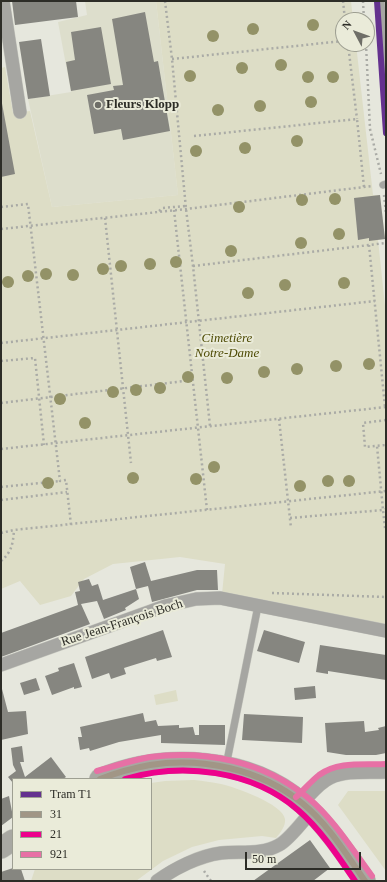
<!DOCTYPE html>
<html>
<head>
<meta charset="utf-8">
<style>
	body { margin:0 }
	#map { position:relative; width:387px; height:882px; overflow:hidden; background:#e6e7dd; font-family:"Times New Roman",serif }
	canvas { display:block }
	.frame { position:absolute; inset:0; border:2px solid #2d2d27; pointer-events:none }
	.legend { position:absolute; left:12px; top:778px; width:140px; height:92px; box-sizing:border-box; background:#eaebd9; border:1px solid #9e9f92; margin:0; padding:5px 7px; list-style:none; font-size:12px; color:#2d2d27 }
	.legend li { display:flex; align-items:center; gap:8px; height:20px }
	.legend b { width:20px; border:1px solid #9e9f92 }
	.north { position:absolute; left:335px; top:12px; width:40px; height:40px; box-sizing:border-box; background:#eaebd9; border:1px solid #9e9f92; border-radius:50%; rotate:311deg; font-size:11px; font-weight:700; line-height:16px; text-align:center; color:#2d2d27 }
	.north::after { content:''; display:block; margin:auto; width:14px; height:18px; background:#6e6e67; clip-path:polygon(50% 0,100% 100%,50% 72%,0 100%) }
	.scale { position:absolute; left:245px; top:852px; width:116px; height:18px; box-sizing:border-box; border:2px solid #2d2d27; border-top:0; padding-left:5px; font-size:12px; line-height:14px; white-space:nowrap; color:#2d2d27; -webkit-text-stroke:3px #eaebd9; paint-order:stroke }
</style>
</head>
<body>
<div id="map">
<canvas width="387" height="882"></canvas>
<div class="frame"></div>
<ul class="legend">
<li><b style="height:5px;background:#64318f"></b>Tram T1</li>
<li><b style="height:5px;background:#a19686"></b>31</li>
<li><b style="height:5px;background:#ed028c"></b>21</li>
<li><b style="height:5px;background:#e770a5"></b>921</li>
</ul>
<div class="north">N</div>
<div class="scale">50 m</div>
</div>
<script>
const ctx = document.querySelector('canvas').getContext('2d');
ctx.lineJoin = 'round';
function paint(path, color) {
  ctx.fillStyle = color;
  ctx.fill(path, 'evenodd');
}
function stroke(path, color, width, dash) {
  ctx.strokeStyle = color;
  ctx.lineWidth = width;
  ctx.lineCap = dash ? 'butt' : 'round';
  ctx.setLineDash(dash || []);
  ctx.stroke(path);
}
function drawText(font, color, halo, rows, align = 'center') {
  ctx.font = font + ' "Times New Roman",serif';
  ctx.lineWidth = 4;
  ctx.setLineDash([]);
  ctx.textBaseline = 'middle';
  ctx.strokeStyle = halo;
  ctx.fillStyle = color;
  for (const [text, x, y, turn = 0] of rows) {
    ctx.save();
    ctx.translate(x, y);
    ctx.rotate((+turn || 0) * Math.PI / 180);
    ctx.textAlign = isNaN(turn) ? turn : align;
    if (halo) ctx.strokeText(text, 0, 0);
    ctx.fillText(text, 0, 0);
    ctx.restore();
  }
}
const built = new Path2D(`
	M 85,1 L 156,1 L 178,195 L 52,207 L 28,99 L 71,92 L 58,22 L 87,15 Z`);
const green = new Path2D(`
	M 156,1 L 351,1 L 353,20 L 343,20 L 343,44 L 356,44 L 373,195 L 380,195 L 385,239 L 378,240 L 386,315 L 386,625 L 255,598 L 222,594 L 225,564 L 180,557 L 113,564 L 84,579 L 71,596 L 40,605 L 20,581 L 1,589 L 1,68 L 5,67 L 13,113 L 30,111 L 52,207 L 178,195 Z
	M 176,690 L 178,701 L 156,705 L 154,695 Z
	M 194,780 C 203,781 212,782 221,784 C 235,787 283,804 285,819 C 286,826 280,833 276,838 L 262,836 L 219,840 L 192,847 L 163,861 L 136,881 L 31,881 L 35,869 L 151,869 L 151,783 L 165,781 Z
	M 348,791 L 386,791 L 386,871 L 338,805 Z`);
const building = new Path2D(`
	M 12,1 L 76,1 L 78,17 L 15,25 Z
	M 145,12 L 154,62 L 158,61 L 170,131 L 123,140 L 121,129 L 94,134 L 87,95 L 114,90 L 113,86 L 123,85 L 112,19 Z
	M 101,27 L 111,84 L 71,91 L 66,62 L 75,60 L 71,32 Z
	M 41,39 L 50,96 L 28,99 L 19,42 Z
	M 1,98 L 15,174 L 1,177 Z
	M 380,195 L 385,239 L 369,241 L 369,238 L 358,240 L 354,198 Z
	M 145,562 L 151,581 L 197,570 L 217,570 L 218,590 L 197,590 L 152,602 L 148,586 L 136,589 L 139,599 L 125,608 L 126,610 L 104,619 L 97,601 L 81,604 L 90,624 L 1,657 L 1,633 L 78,605 L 75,592 L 80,591 L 78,582 L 89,579 L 92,586 L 98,584 L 103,600 L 136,589 L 130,567 Z
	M 163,630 L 172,657 L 157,661 L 156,658 L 124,668 L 126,674 L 111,679 L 109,673 L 92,679 L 85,657 Z
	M 264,630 L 305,642 L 299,663 L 257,651 Z
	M 320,645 L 386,655 L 386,680 L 328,671 L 328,674 L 316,672 Z
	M 74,663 L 82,687 L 74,689 L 74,687 L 52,695 L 45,676 L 59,671 L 58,668 Z
	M 36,678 L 40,690 L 24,695 L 20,683 Z
	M 315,686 L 316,698 L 295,700 L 294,688 Z
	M 1,689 L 2,689 L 8,712 L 26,711 L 28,734 L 1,740 Z
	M 143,713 L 145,722 L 156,720 L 158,726 L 179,725 L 179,728 L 193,727 L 195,735 L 199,735 L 199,725 L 225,725 L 225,745 L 161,743 L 161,735 L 119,742 L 90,751 L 89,748 L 80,750 L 78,737 L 82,737 L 80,727 Z
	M 244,714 L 303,717 L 302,743 L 242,740 Z
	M 364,721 L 365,732 L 379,730 L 378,728 L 386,726 L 386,753 L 376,755 L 346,755 L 327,752 L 325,723 Z
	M 22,746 L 24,762 L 20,762 L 25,777 L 51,757 L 66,777 L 63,779 L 13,779 L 13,783 L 8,777 L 16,771 L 13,765 L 11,748 Z
	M 9,796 L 13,817 L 1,826 L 1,799 Z
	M 310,840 L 330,868 L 313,881 L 253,881 Z
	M 13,868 L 21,869 L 25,881 L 1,881 L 1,872 Z`);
const path = new Path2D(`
	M 165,1 L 172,59 L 186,209 L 193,266 L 210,426
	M 343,1 L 345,20
	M 363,1 L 364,20
	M 348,44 L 357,119
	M 366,44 L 370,129 L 381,174
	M 172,59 L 343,41
	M 194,136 L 357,119 L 364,187
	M 384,195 L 386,214
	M 1,207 L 28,204 L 60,481 L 66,480 L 71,525
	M 174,210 L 207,510
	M 159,211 L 163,208 L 185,206
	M 105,218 L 131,463
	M 1,229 L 186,209 L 372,186
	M 369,245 L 385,407
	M 193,266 L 386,243
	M 1,343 L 375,301
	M 1,361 L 35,358 L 44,445
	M 1,403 L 193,380
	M 279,419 L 291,528
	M 386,420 L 363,423 L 365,447 L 386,445
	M 1,449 L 386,407
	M 1,487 L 60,481
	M 1,500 L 67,492
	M 290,518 L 383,510 L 377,446
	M 385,528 L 383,510 L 386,509
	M 1,533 L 14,530 L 386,491
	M 1,561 C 12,552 13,543 14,530
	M 272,593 L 386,597
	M 204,871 L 211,881`);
const service = new Path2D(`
	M 381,1 L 386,79
	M 383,185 L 386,184
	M 226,766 L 258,606`);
const minor = new Path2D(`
	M 3,1 L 20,112
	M 1,665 L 165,606 L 196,599 L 220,598 L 386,631
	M 302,803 C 311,794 319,783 330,778 C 346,770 368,773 386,772
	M 157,881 C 175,868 199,856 221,853 C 240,851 262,855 279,845 C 289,840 303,821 311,812`);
const primary = new Path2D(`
	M 100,779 C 163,753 248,756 302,803 C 327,825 346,854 365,881
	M 1,848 L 13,840`);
const bus1 = new Path2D(`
	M 100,779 C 116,773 133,768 150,765 C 203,757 260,769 302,803 C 328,824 346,854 365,881`);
const bus2 = new Path2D(`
	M 125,779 C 182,762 252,770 298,810 C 321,830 338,856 355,881`);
const bus3 = new Path2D(`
	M 97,771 C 115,766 132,760 150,757 C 205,750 263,761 307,797 C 333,818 352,849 372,876
	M 296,797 C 304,790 310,782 319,775 C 338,761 363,765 386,764`);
const tram1 = new Path2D(`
	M 377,1 L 386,133`);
const trees = [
	[313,25],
	[253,29],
	[213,36],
	[281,65],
	[242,68],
	[190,76],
	[308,77],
	[333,77],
	[311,102],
	[260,106],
	[218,110],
	[297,141],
	[245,148],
	[196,151],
	[335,199],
	[302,200],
	[239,207],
	[339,234],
	[301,243],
	[231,251],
	[176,262],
	[150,264],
	[121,266],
	[103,269],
	[46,274],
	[73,275],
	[28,276],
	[8,282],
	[344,283],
	[285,285],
	[248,293],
	[369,364],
	[336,366],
	[297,369],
	[264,372],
	[188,377],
	[227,378],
	[160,388],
	[136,390],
	[113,392],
	[60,399],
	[85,423],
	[214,467],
	[133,478],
	[196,479],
	[328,481],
	[349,481],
	[48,483],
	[300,486]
];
const markers = [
	[98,105,4,"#6e6e67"]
];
const poiNames = [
	["Fleurs Klopp",106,105]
];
const parkNames = [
	["Cimetière",227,339],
	["Notre-Dame",227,354]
];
const streetNames = [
	["Rue Jean-François Boch",122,623,-18]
];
paint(built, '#dddecc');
paint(green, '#ddddc6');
paint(building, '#868680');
stroke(service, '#c4c5bd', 8);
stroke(minor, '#c4c5bd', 14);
stroke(primary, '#c4c5bd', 22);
stroke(path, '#aaaba6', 2.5, [2, 3]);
stroke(service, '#a6a6a2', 7);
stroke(minor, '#a6a6a2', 13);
stroke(primary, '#a8a8a2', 21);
stroke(bus1, '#a19686', 6);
stroke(bus2, '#ed028c', 6);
stroke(bus3, '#e770a5', 6);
stroke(tram1, '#64318f', 6);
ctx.fillStyle = '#939267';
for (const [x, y] of trees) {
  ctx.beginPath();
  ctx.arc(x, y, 6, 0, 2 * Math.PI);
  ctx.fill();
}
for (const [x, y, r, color] of markers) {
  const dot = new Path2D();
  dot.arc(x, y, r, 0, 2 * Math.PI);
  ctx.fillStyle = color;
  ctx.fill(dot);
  stroke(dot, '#eaebd9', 1.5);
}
drawText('bold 13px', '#2d2d27', '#eaebd9', poiNames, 'left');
drawText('italic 13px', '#4f4c06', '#eaebd9', parkNames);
drawText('13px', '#2d2d27', '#eaebd9', streetNames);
</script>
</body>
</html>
